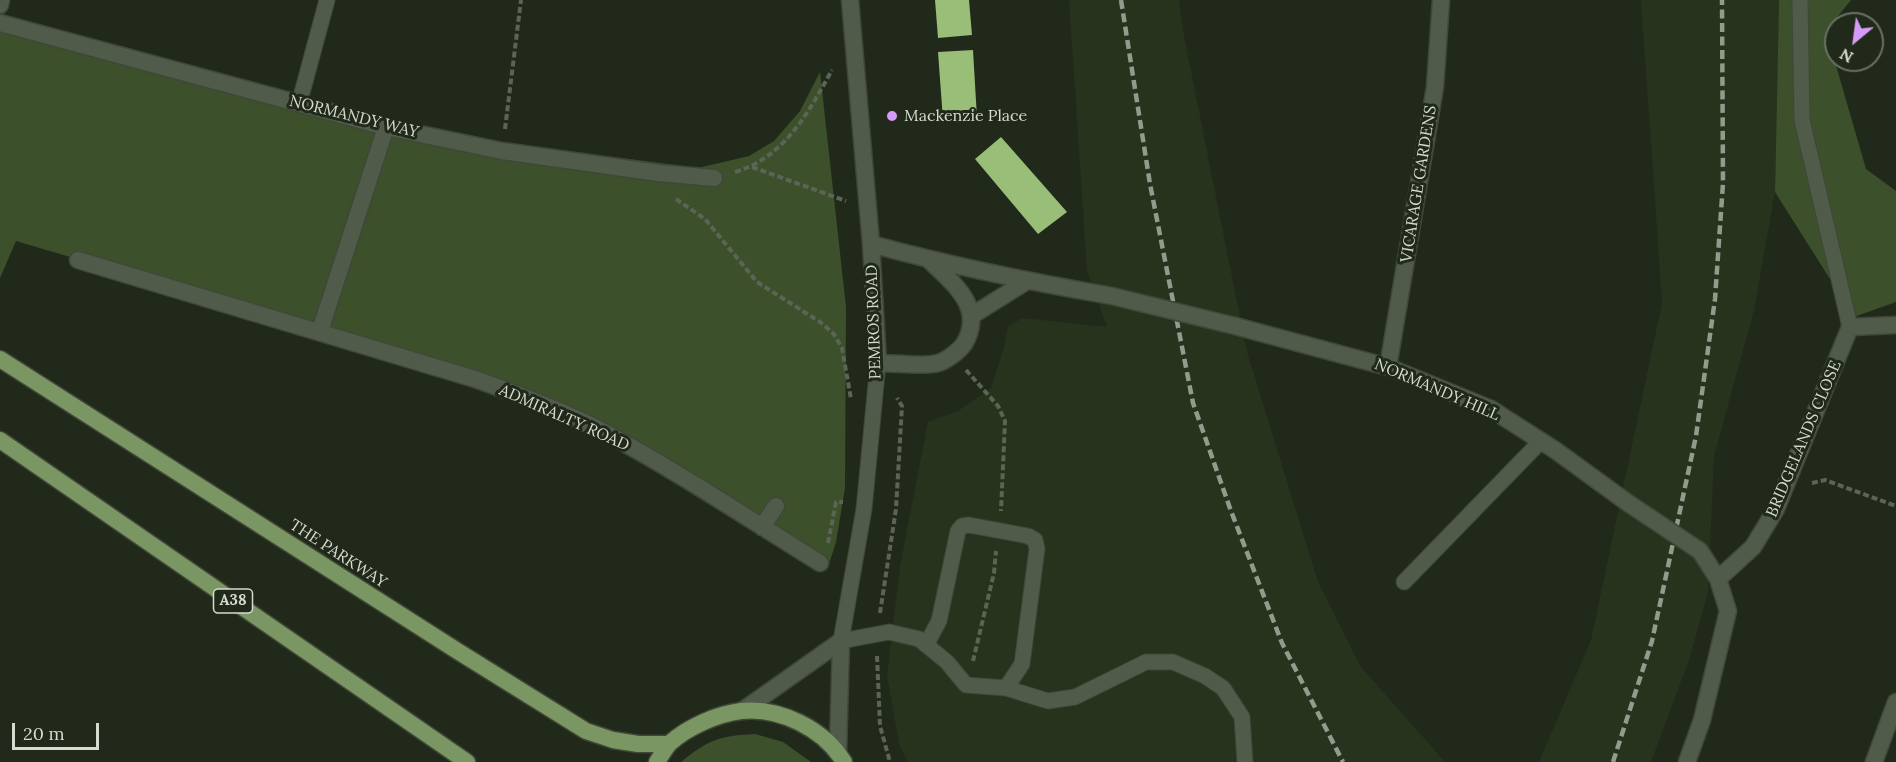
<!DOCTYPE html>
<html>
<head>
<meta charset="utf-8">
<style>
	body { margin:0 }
	#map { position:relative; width:1896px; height:762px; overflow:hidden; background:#212a1a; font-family:Lora,serif }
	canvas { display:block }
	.north { position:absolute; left:1824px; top:12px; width:60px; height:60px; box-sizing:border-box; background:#212a1a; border:2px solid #697163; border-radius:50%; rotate:209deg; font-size:16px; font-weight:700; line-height:24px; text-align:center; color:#d5dbd0 }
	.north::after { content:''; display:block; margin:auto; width:21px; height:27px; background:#d59bfa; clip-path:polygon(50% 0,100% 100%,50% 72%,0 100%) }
	.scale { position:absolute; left:12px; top:723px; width:87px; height:27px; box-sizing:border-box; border:3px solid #d5dbd0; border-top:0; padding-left:8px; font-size:18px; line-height:21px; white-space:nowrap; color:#d5dbd0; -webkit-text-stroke:4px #212a1a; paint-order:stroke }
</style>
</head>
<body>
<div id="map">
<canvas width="1896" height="762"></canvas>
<div class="north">N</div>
<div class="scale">20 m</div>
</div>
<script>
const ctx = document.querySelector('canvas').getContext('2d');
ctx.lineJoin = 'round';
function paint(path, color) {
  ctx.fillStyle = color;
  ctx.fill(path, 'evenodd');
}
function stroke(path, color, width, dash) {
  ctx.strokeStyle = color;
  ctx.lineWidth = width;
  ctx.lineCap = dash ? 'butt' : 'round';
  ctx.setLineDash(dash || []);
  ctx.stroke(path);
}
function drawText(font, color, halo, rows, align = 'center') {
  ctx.font = font + ' Lora,serif';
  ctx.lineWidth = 6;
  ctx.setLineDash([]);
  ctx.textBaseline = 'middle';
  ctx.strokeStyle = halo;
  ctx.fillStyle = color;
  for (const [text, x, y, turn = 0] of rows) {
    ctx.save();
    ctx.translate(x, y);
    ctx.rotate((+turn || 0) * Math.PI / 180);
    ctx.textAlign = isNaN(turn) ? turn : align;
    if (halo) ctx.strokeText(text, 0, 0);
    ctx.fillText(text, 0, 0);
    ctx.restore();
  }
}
const built = new Path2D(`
	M 1069,0 L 1179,0 L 1184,36 L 1247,352 L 1318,582 L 1361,667 L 1445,762 L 908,762 L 899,744 L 887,675 L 900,566 L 928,422 L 958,411 L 991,388 L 1003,351 L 1008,327 L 1022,318 L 1107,327 L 1087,271 Z
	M 1641,0 L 1779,0 L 1775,192 L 1754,310 L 1714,456 L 1708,592 L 1689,660 L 1651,762 L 1539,762 L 1591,640 L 1662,303 Z`);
const green = new Path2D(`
	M 1779,0 L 1851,0 L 1826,31 L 1866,169 L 1896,191 L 1896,302 L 1854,317 L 1775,192 Z
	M 0,23 L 386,127 L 698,168 L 749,156 L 774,141 L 800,111 L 820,72 L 846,307 L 845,488 L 836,542 L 827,570 L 604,432 L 320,331 L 16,241 L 0,278 Z
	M 755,734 L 783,742 L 811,762 L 681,762 C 709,739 720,736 755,734 Z`);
const building = new Path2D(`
	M 935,0 L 969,0 L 972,35 L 938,38 Z
	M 973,50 L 977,118 L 943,120 L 938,52 Z
	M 1001,137 L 1067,212 L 1038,234 L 975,159 Z`);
const path = new Path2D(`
	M 505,129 L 521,0
	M 752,167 L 846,201
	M 735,172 C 785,157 808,113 832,70
	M 676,199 L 705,219 L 757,282 L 820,322 L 833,333 L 842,348 L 851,399
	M 966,370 L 998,406 L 1005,421 L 1001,511
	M 1812,483 L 1825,480 L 1896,506
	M 828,543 L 836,502 L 843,502
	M 880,613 L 896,509 L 902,406 L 897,398
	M 877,656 L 880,726 L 890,762
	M 973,661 L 994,573 L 996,551`);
const service = new Path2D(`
	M 1800,0 L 1802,120 L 1850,327
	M 299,104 L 327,0
	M 878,363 L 864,509 L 841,641 L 889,632 L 919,639 L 947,662 L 966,685 L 1006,688 L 1048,701 L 1075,697 L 1146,662 L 1173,662 L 1205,676 L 1223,688 L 1242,717 L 1245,762
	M 1404,582 L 1541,441
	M 926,645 L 939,621 L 958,531 L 962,526 L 969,525 L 1028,536 L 1035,540 L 1037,549 L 1022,664 L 1006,688`);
const minor = new Path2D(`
	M 850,0 L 871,244 L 878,363 C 894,363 925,367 938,363 C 946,361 959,351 964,344 C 986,308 953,283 929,260
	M 0,5 L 1,0
	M 0,23 L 386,127 L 502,151 L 659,173 L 714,178
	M 871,244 C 951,266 1031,282 1112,296
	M 78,260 L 475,379 C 519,395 564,411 606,433 C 680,473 749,519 820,563
	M 971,316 L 1027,281
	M 1235,326 L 1388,367 L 1491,409 L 1555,450 L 1628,503
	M 320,331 L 386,127
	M 1388,367 L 1435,87 L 1441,0
	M 762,527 L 776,506
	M 1718,579 L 1753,547 L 1776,509 L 1850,327 L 1896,325
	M 742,711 L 841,641
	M 838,751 L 841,641
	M 1687,762 L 1702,720 L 1728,611 L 1718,579 L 1700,551
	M 1874,762 L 1896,702`);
const trunk = new Path2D(`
	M 0,359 L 459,652 L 586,731 L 613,740 L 638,744 L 669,744
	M 0,440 L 467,762
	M 657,762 C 661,756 665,748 670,743 C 688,727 717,714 741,711 C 780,707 824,729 844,762`);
const rail = new Path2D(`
	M 1121,0 L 1150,184 L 1193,403 L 1231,511 L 1282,643 L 1343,762
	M 1613,762 L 1652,641 L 1696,436 L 1715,299 L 1723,183 L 1722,0`);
const minorBridge = new Path2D(`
	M 1112,296 L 1235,326
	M 1628,503 L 1700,551`);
const markers = [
	[892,116,6,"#d59bfa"]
];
const shields = [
	[233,601,39]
];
const shieldNames = [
	["A38",233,601]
];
const poiNames = [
	["Mackenzie Place",904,116]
];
const streetNames = [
	["NORMANDY WAY",354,117,14],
	["VICARAGE GARDENS",1419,184,-81],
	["PEMROS ROAD",874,322,-92],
	["NORMANDY HILL",1437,390,23],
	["ADMIRALTY ROAD",564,418,24],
	["BRIDGELANDS CLOSE",1804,439,-67],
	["THE PARKWAY",338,554,33]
];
paint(built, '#27331c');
paint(green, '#3c502b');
paint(building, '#98be77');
stroke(service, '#404739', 17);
stroke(minor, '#404739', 19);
stroke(trunk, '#404739', 19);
stroke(path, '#5c6456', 4, [6, 3]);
stroke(service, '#515b49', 15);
stroke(minor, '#515b49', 16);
stroke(trunk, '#7a9662', 16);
stroke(rail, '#949b8e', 4.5, [9, 4.5]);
stroke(minorBridge, '#404739', 19, []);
stroke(minorBridge, '#515b49', 16);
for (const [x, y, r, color] of markers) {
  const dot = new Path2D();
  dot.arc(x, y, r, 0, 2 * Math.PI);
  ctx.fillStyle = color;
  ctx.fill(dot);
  stroke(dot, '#212a1a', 2);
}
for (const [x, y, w] of shields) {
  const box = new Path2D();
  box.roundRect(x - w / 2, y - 12, w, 24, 4.5);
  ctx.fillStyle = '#212a1a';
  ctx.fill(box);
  stroke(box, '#d5dbd0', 1.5);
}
drawText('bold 15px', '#d5dbd0', null, shieldNames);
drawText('16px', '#d5dbd0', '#212a1a', poiNames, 'left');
drawText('16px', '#d5dbd0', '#212a1a', streetNames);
</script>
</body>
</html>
